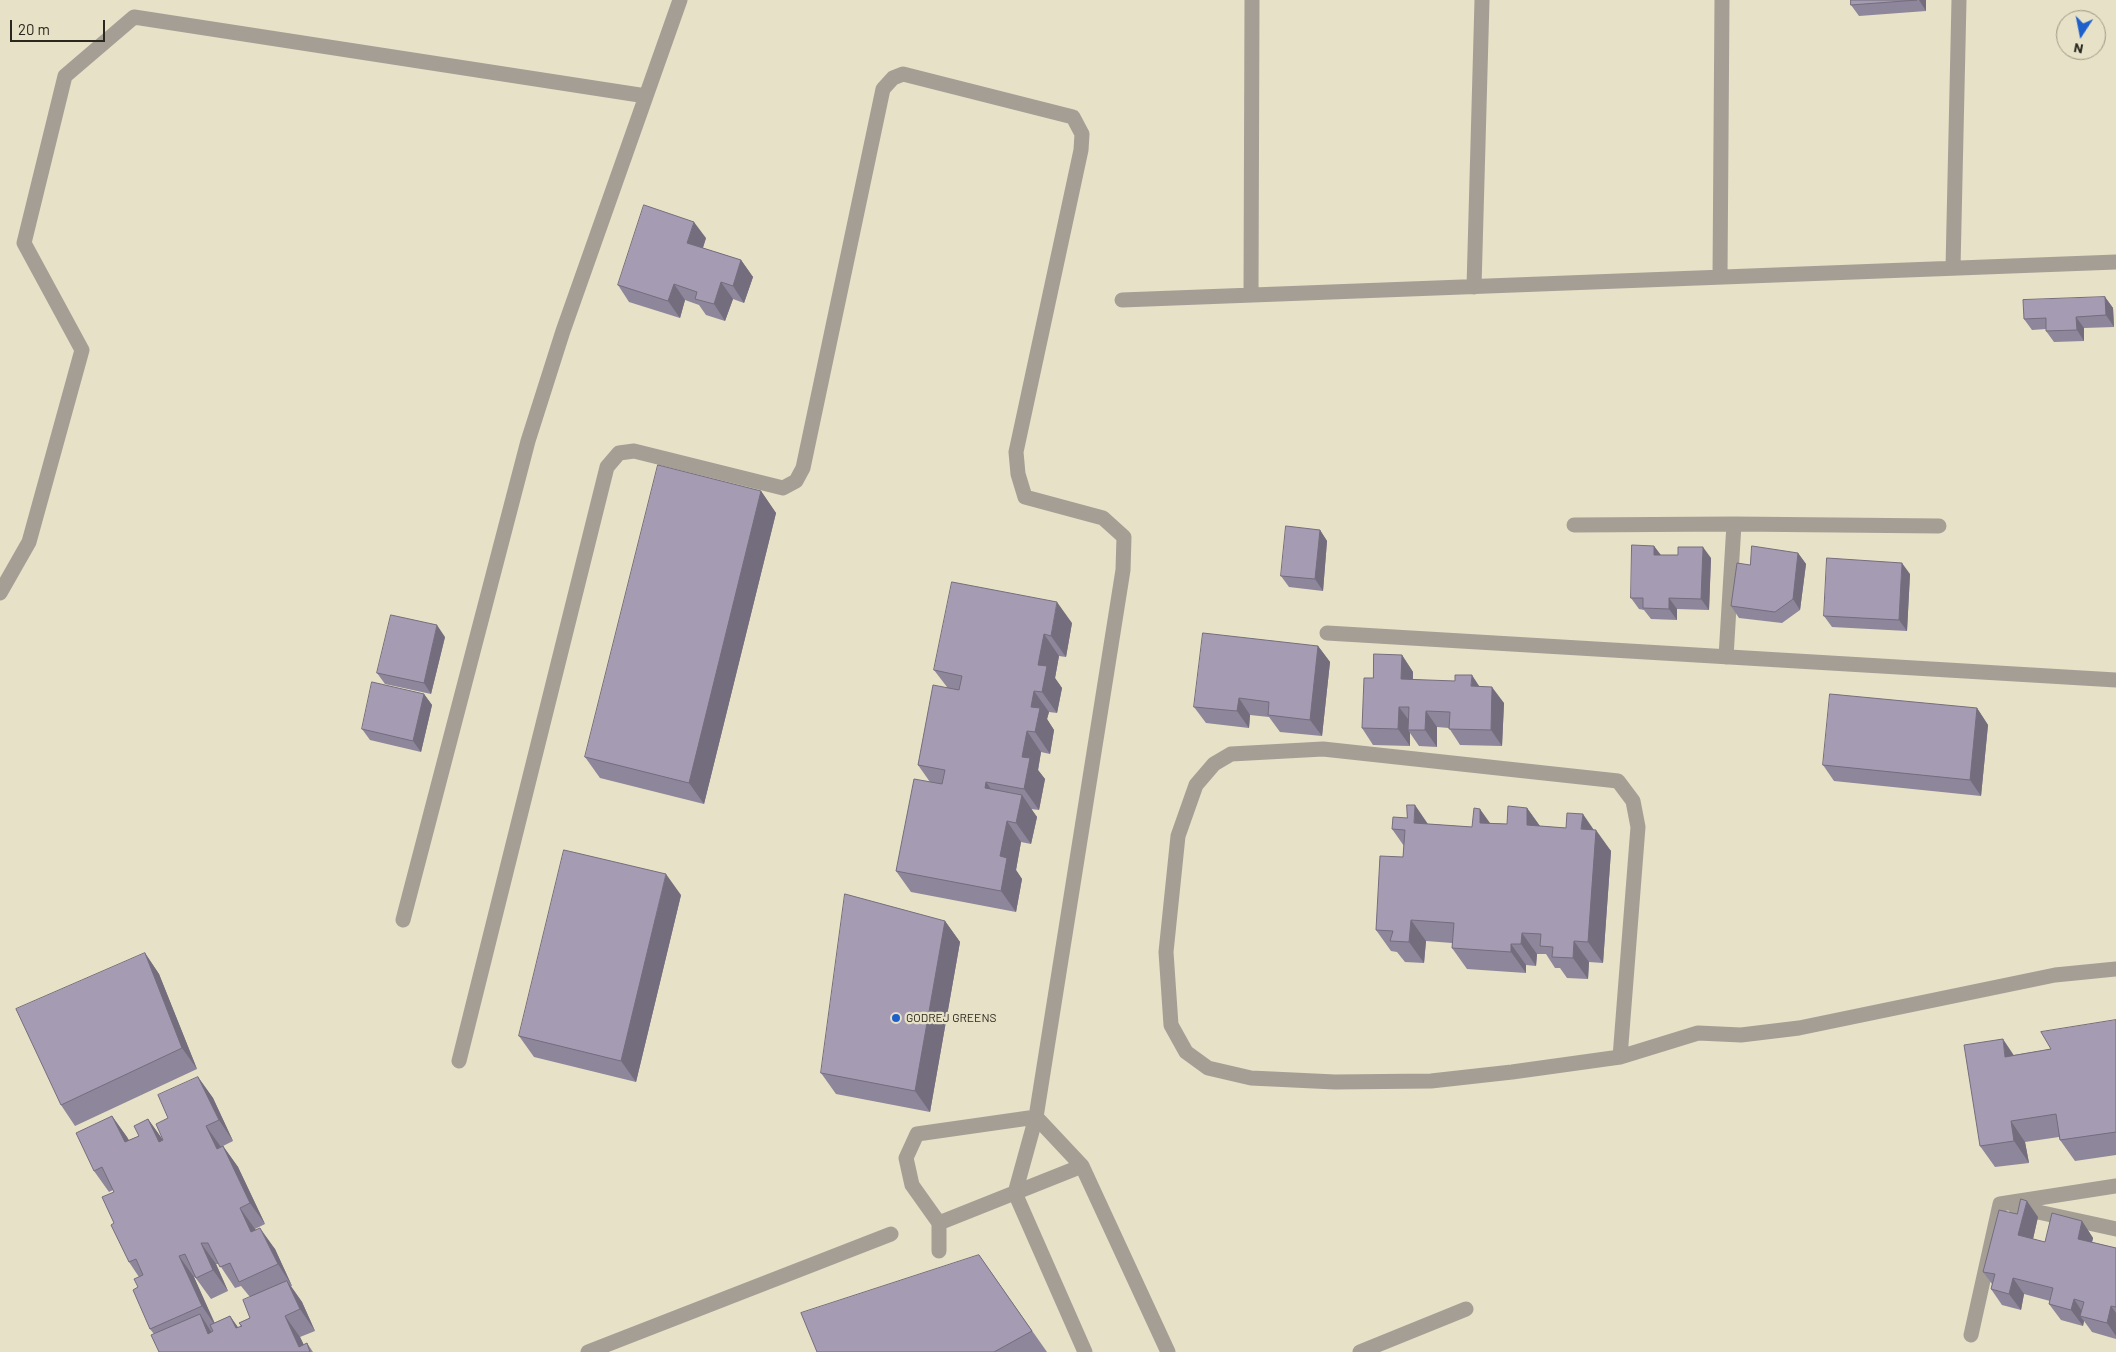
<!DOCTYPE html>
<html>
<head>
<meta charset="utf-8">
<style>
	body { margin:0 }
	#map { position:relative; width:2116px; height:1352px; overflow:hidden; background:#e7e1c7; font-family:Barlow,sans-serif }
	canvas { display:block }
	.north { position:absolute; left:2056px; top:10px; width:50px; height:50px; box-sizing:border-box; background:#e7e1c7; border:1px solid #9b9783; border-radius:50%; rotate:191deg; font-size:14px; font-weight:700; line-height:20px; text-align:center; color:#2a281e }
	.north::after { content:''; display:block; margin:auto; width:18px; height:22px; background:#1d60cc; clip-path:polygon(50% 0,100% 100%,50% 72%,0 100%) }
	.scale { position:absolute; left:10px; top:20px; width:95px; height:22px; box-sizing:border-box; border:2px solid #2a281e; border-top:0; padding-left:6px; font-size:15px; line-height:18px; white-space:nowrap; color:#2a281e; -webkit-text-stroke:4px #e7e1c7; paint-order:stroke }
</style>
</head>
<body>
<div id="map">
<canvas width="2116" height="1352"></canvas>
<div class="north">N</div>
<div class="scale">20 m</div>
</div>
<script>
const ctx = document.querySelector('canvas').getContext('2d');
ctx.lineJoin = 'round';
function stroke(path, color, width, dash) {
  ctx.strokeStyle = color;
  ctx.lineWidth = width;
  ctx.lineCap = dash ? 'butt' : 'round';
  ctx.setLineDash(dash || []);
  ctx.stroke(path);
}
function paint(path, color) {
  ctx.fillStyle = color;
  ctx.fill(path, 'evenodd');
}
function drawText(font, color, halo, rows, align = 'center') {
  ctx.font = font + ' Barlow,sans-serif';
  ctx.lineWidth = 4.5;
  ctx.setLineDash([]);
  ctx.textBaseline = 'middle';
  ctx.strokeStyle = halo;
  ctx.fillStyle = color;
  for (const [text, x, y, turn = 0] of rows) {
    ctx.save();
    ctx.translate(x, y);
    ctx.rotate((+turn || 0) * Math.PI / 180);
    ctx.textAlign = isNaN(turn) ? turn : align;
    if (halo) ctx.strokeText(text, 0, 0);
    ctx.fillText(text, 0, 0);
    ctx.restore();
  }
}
const street = new Path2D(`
	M 1953,268 L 1959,0
	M 1720,277 L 1722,0
	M 1474,287 L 1482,0
	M 1251,295 L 1252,0
	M 1122,300 L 2116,262
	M 1734,524 L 1939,526
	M 1574,525 L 1734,524 L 1726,657
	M 0,593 L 29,542 L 82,350 L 24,243 L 65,76 L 134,17 L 646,96
	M 1327,633 L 2116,680
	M 403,920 L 528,441 L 563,331 L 680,0
	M 1620,1057 L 1638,827 L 1633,801 L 1618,781 L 1323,749 L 1231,754 L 1214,764 L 1196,785 L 1178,836 L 1166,952 L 1171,1025 L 1186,1052 L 1208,1068 L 1251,1078 L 1335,1082 L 1431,1081 L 1512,1072 L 1620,1057 L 1698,1033 L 1741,1035 L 1799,1028 L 2055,975 L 2116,969
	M 459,1061 L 607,467 L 619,453 L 634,451 L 783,488 L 796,481 L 803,468 L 883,89 L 893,78 L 903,74 L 1073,117 L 1082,134 L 1081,150 L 1016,452 L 1018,474 L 1025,497 L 1103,518 L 1124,537 L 1123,570 L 1036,1117 L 1015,1193 L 1085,1352
	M 1036,1117 L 1082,1166 L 1168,1352
	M 2015,1207 L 2116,1229
	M 939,1223 L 912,1185 L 906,1158 L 917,1134 L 1036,1117
	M 939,1251 L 939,1223 L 1082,1166
	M 1971,1335 L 2000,1204 L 2116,1186
	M 588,1352 L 891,1234
	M 1360,1352 L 1466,1309`);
const wall = new Path2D(`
	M 1851,0 L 1926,0 L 1926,11 L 1859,16 L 1851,5 Z
	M 706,238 L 703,248 L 741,260 L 753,277 L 744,303 L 733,299 L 725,321 L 706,315 L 699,305 L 685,300 L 680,318 L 629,302 L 618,285 Z
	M 2105,297 L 2113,308 L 2114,327 L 2084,328 L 2084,341 L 2054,342 L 2046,331 L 2046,329 L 2032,330 L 2024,319 Z
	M 761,491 L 776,513 L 704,804 L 600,778 L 585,757 Z
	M 1320,530 L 1327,541 L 1323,591 L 1289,587 L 1281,576 Z
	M 1654,546 L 1661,555 L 1711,558 L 1709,610 L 1677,609 L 1677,620 L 1651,619 L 1644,610 L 1639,609 L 1631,598 Z
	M 1798,553 L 1806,564 L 1800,610 L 1782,623 L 1739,618 L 1731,606 L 1750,565 Z
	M 1910,574 L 1907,631 L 1832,627 L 1824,616 Z
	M 1072,623 L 1066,657 L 1059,656 L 1055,678 L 1062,688 L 1057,713 L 1049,712 L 1047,719 L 1054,730 L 1050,754 L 1041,752 L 1038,770 L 1045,779 L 1039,810 L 1031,809 L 1037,817 L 1031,844 L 1021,842 L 1016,870 L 1022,879 L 1016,912 L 911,892 L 896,871 L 930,782 L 918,765 L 947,687 L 934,670 Z
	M 445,637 L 431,694 L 385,684 L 377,673 Z
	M 1318,646 L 1330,662 L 1322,736 L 1280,732 L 1269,717 L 1250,715 L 1249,728 L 1206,723 L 1194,707 Z
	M 1402,655 L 1413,672 L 1413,679 L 1479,686 L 1504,703 L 1502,746 L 1460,745 L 1449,728 L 1437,727 L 1437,747 L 1419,746 L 1410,733 L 1410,746 L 1373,745 L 1362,728 L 1373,678 Z
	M 424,694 L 432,705 L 421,752 L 370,740 L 362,729 Z
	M 1977,708 L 1988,725 L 1981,796 L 1834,781 L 1823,765 Z
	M 1527,808 L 1540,826 L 1593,830 L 1611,851 L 1603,963 L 1589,962 L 1588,979 L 1567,978 L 1560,968 L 1555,968 L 1546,954 L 1537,954 L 1536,966 L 1526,965 L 1526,973 L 1467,969 L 1452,948 L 1452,943 L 1426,941 L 1424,963 L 1405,962 L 1397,952 L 1391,951 L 1376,930 L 1403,857 L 1404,846 L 1392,829 L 1429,824 L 1472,827 L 1490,823 L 1507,824 Z
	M 681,895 L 636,1082 L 534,1057 L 519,1036 Z
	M 945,921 L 960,942 L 930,1112 L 836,1094 L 821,1073 Z
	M 145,953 L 159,974 L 197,1069 L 75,1126 L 61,1105 Z
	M 2116,1020 L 2116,1155 L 2075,1161 L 2060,1140 L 2059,1137 L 2025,1142 L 2029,1163 L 1995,1167 L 1980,1146 L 2014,1055 L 2051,1049 Z
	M 198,1077 L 213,1098 L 233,1141 L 223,1146 L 238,1167 L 265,1224 L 255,1229 L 275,1249 L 292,1286 L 291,1286 L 302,1302 L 315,1331 L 300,1337 L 304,1345 L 307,1343 L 313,1352 L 159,1352 L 154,1334 L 150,1329 L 138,1287 L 139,1277 L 129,1262 L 114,1223 L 114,1192 L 113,1190 L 109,1192 L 94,1171 L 112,1116 L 129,1140 L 139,1136 L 148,1119 L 163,1140 ZM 216,1264 L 219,1264 L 235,1288 L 241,1286 L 250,1297 L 250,1318 L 239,1323 L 241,1327 L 238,1328 L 230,1316 L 214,1323 L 194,1277 L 195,1277 L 211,1299 L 228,1291 Z
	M 2017,1214 L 2038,1217 L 2033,1239 L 2045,1242 L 2082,1221 L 2093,1238 L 2092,1242 L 2116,1248 L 2116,1339 L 2092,1332 L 2084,1321 L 2083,1326 L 2061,1320 L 2049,1304 L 2050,1301 L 2024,1294 L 2021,1310 L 2002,1305 L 1991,1289 L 1992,1284 L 1983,1272 Z
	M 979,1255 L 1047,1352 L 817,1352 Z`);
const shadedWall = new Path2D(`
	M 1919,0 L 1926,0 L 1926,11 Z
	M 694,222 L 706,238 L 699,259 L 687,243 Z
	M 741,260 L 753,277 L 744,303 L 733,286 Z
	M 721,282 L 733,299 L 725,321 L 714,304 Z
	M 674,284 L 685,300 L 680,318 L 668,301 Z
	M 2105,297 L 2113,308 L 2114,327 L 2106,315 Z
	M 2076,317 L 2084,328 L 2084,341 L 2077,330 Z
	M 761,491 L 776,513 L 704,804 L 689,783 Z
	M 1320,530 L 1327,541 L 1323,591 L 1315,579 Z
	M 1654,546 L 1662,557 L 1654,555 Z
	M 1703,547 L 1711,558 L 1709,610 L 1701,599 Z
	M 1798,553 L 1806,564 L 1800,610 L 1793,599 Z
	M 1902,563 L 1910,574 L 1907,631 L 1899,620 Z
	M 1669,598 L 1677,609 L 1677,620 L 1669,609 Z
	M 1057,602 L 1072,623 L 1066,657 L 1051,636 Z
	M 437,625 L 445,637 L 431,694 L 424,683 Z
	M 1044,634 L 1059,656 L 1055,678 L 1062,688 L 1057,713 L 1042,692 L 1038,665 Z
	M 1318,646 L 1330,662 L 1322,736 L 1310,720 Z
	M 1402,655 L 1413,672 L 1412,695 L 1401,679 Z
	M 1472,675 L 1483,692 L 1471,686 Z
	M 1492,687 L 1504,703 L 1502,746 L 1491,730 Z
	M 1034,691 L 1049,712 L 1047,719 L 1054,730 L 1050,754 L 1035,732 L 1031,707 Z
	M 424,694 L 432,705 L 421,752 L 413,741 Z
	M 1239,698 L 1250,715 L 1249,728 L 1237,711 Z
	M 1399,707 L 1411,723 L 1408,730 L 1410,733 L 1410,746 L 1398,729 Z
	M 1977,708 L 1988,725 L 1981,796 L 1970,780 Z
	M 1426,711 L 1437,727 L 1437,747 L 1425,730 Z
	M 1027,731 L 1041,752 L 1038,770 L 1045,779 L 1039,810 L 1024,789 L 1022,757 Z
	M 986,782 L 1001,803 L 985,788 Z
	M 1022,795 L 1037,817 L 1031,844 L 1016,823 Z
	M 1415,805 L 1430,827 L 1414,823 Z
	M 1527,808 L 1542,829 L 1527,825 Z
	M 1480,809 L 1495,830 L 1480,823 Z
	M 1583,814 L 1596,833 L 1596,830 L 1611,851 L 1603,963 L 1588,942 L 1581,829 Z
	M 1007,821 L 1021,842 L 1016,870 L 1022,879 L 1016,912 L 1001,891 L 1000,856 Z
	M 666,874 L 681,895 L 636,1082 L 621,1061 Z
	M 1411,920 L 1426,941 L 1424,963 L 1409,942 Z
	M 945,921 L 960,942 L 930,1112 L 915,1091 Z
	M 1522,933 L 1537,954 L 1536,966 L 1521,944 Z
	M 1574,941 L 1589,962 L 1588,979 L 1573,958 Z
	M 1511,944 L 1526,965 L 1526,973 L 1511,952 Z
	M 145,953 L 159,974 L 197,1069 L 182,1048 Z
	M 2003,1039 L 2017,1060 L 2005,1057 Z
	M 198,1077 L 213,1098 L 233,1141 L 219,1120 Z
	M 112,1116 L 127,1137 L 140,1163 L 125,1142 Z
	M 148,1119 L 163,1140 L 159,1142 Z
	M 2011,1121 L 2025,1142 L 2029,1163 L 2014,1141 Z
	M 206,1126 L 221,1147 L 217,1149 Z
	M 223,1146 L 238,1167 L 265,1224 L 250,1203 Z
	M 2027,1201 L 2038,1217 L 2030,1252 L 2018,1235 Z
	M 240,1208 L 255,1229 L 266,1253 L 251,1232 Z
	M 2082,1221 L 2093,1238 L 2089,1255 L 2078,1239 Z
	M 260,1228 L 275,1249 L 292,1286 L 278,1264 Z
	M 201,1243 L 216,1264 L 228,1291 L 213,1270 Z
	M 179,1256 L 194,1277 L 217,1328 L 202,1306 Z
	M 2013,1278 L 2024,1294 L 2021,1310 L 2009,1294 Z
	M 287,1281 L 302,1302 L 315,1331 L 300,1309 Z
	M 2074,1299 L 2085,1316 L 2080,1316 L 2084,1321 L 2083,1326 L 2071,1310 Z
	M 2111,1306 L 2116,1313 L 2116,1336 L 2107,1323 Z
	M 200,1314 L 214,1336 L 208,1334 Z
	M 230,1316 L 245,1337 L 236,1328 Z
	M 285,1316 L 300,1337 L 307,1352 L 299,1347 Z`);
const building = new Path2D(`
	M 1851,0 L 1917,0 L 1851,5 Z
	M 644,205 L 694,222 L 687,243 L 741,260 L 733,286 L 721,282 L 714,304 L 695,299 L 697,292 L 674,284 L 668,301 L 618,285 Z
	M 2105,297 L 2106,315 L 2076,317 L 2077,330 L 2046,331 L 2046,318 L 2024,319 L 2023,300 Z
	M 658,465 L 761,491 L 689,783 L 585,757 Z
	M 1286,526 L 1320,530 L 1315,579 L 1281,576 Z
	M 1632,545 L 1654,546 L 1654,555 L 1678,555 L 1678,547 L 1703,547 L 1701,599 L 1669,598 L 1669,609 L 1643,608 L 1643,598 L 1631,598 Z
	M 1752,546 L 1798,553 L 1793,599 L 1775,612 L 1731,606 L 1737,563 L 1750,565 Z
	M 1827,558 L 1902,563 L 1899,620 L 1824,616 Z
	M 952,582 L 1057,602 L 1051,636 L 1044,634 L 1038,665 L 1047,666 L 1042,692 L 1034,691 L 1031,707 L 1040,708 L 1035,732 L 1027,731 L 1022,757 L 1030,758 L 1024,789 L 986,782 L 985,788 L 1022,795 L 1016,823 L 1007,821 L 1000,856 L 1007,858 L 1001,891 L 896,871 L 914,779 L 942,784 L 945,770 L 918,765 L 933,685 L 959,690 L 962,676 L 934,670 Z
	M 391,615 L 437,625 L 424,683 L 377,673 Z
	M 1203,633 L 1318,646 L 1310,720 L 1268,715 L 1269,702 L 1239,698 L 1237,711 L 1194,707 Z
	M 1374,654 L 1402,655 L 1401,679 L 1455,681 L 1455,675 L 1472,675 L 1471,686 L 1492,687 L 1491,730 L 1449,729 L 1450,712 L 1426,711 L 1425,730 L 1408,730 L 1409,707 L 1399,707 L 1398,729 L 1362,728 L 1364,678 L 1373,678 Z
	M 372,682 L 424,694 L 413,741 L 362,729 Z
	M 1830,694 L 1977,708 L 1970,780 L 1823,765 Z
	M 1407,805 L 1415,805 L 1414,823 L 1472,827 L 1474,808 L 1480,809 L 1480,823 L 1507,824 L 1508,806 L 1527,808 L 1527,825 L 1566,828 L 1567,813 L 1583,814 L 1581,829 L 1596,830 L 1588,942 L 1574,941 L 1573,958 L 1552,957 L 1553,947 L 1540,946 L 1541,934 L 1522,933 L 1521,944 L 1511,944 L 1511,952 L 1452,948 L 1454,923 L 1411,920 L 1409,942 L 1390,941 L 1393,931 L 1376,930 L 1380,856 L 1403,857 L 1405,830 L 1392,829 L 1393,817 L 1407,818 Z
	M 564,850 L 666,874 L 621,1061 L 519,1036 Z
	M 845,894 L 945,921 L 915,1091 L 821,1073 Z
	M 145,953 L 182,1048 L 61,1105 L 16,1009 Z
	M 2116,1020 L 2116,1132 L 2060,1140 L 2056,1114 L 2011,1121 L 2014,1141 L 1980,1146 L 1964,1045 L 2003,1039 L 2005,1057 L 2051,1049 L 2041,1032 Z
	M 198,1077 L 219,1120 L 206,1126 L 217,1149 L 223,1146 L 250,1203 L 240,1208 L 251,1232 L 260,1228 L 278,1264 L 239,1282 L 230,1263 L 220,1267 L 208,1243 L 201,1243 L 213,1270 L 196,1278 L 185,1254 L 179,1256 L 202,1306 L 150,1329 L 133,1290 L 138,1287 L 134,1279 L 143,1275 L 136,1259 L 129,1262 L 111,1225 L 114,1223 L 102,1197 L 114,1192 L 102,1167 L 94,1171 L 76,1133 L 112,1116 L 125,1142 L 139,1136 L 134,1126 L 148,1119 L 159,1142 L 163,1140 L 156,1124 L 168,1118 L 158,1095 Z
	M 2021,1199 L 2027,1201 L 2018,1235 L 2045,1242 L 2052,1213 L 2082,1221 L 2078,1239 L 2116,1248 L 2116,1307 L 2111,1306 L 2107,1323 L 2080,1316 L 2084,1302 L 2074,1299 L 2071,1310 L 2049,1304 L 2053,1288 L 2013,1278 L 2009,1294 L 1991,1289 L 1995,1274 L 1983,1272 L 1999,1210 L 2017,1214 Z
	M 979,1255 L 1032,1331 L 994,1352 L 817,1352 L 801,1313 Z
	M 287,1281 L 300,1309 L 285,1316 L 299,1347 L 307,1343 L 310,1352 L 159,1352 L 151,1335 L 200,1314 L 208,1334 L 213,1331 L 210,1325 L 230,1316 L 236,1328 L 242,1326 L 239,1323 L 250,1318 L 243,1300 Z`);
const markers = [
	[896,1018,5,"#1d60cc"]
];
const poiNames = [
	["GODREJ GREENS",906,1018]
];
stroke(street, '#a59e95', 15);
paint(wall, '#8e869a');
paint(shadedWall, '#746d7d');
paint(building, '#a59cb3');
stroke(building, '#746d7d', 1);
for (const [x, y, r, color] of markers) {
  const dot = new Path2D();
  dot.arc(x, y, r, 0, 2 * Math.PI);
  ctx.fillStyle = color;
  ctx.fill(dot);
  stroke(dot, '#e7e1c7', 2);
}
drawText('12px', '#2a281e', '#e7e1c7', poiNames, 'left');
</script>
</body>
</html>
